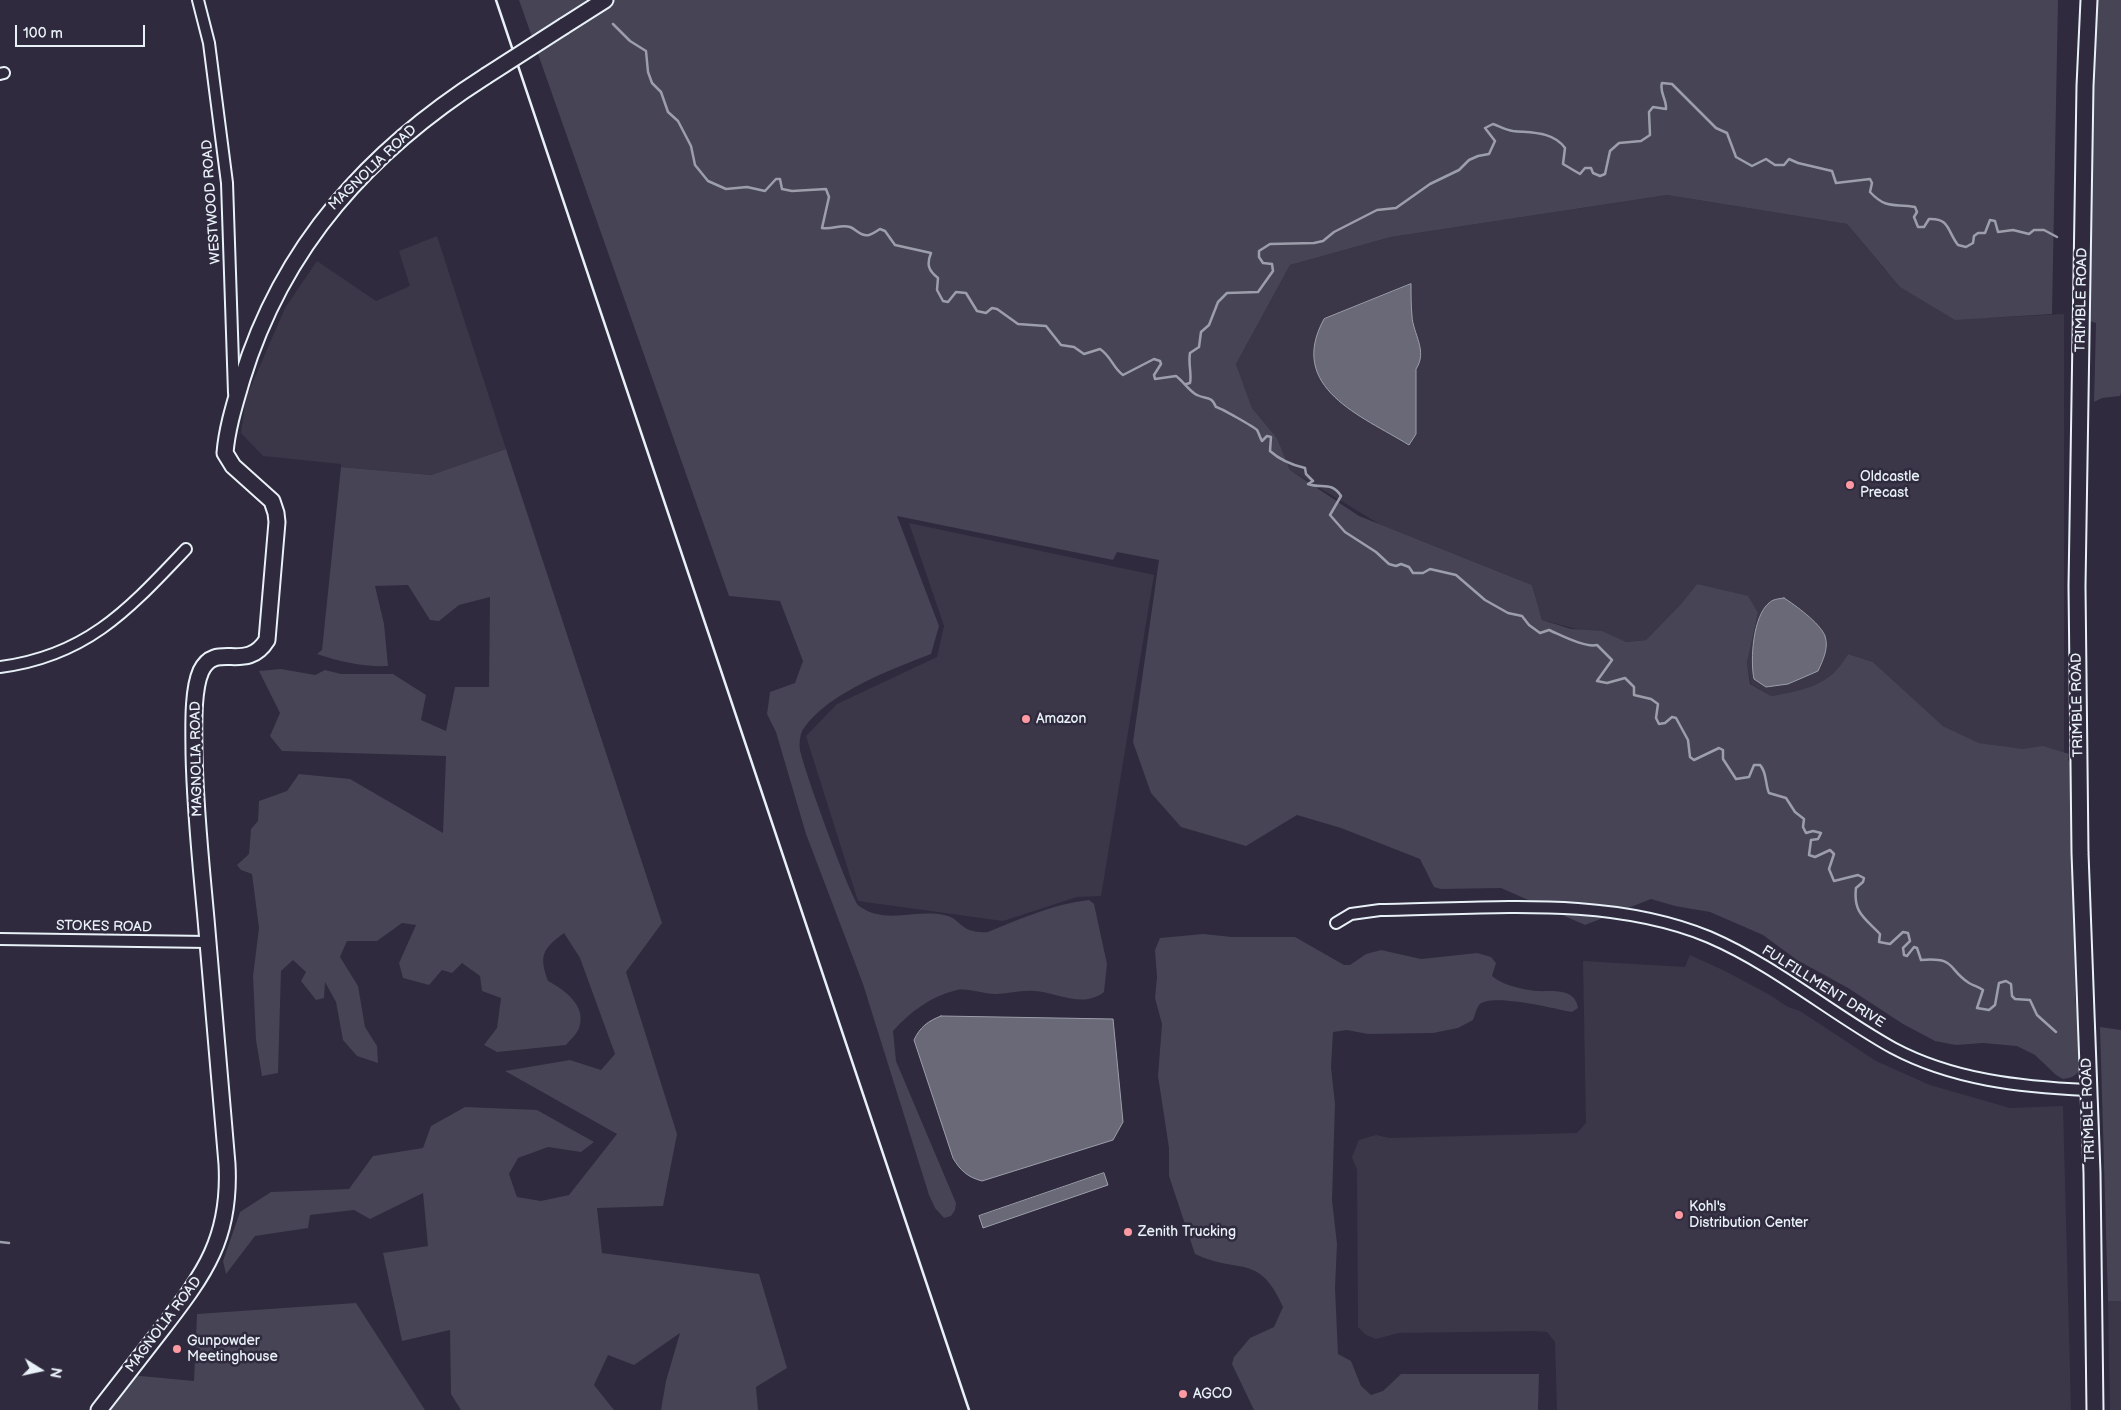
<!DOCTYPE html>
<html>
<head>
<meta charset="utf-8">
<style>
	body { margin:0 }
	#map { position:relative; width:2121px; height:1410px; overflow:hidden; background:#2f2a3d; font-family:"Balsamiq Sans",sans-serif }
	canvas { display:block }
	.north { position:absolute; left:15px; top:1345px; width:50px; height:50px; -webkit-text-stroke:4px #2f2a3d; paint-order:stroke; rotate:100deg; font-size:14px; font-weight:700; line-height:20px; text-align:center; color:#e8f1f8 }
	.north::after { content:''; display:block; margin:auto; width:18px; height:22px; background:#e8f1f8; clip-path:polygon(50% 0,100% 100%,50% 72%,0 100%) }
	.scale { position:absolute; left:15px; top:25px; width:130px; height:22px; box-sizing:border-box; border:2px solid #e8f1f8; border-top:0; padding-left:6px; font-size:15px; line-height:18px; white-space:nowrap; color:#e8f1f8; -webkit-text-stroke:4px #2f2a3d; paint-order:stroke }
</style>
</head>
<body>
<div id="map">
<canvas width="2121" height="1410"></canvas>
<div class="north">N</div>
<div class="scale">100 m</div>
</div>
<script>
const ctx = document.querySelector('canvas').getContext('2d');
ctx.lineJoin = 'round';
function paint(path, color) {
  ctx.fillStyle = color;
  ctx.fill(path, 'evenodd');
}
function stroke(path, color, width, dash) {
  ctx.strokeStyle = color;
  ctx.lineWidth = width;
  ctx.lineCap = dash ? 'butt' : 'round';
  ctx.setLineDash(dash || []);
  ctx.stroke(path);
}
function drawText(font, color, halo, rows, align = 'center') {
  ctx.font = font + ' "Balsamiq Sans",sans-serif';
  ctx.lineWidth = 5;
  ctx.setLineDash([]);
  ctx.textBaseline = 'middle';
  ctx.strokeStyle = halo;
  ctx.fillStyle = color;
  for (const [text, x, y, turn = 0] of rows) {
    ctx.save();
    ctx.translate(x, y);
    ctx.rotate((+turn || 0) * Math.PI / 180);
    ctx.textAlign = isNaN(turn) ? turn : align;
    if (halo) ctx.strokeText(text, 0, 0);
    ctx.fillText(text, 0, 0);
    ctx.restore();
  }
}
const built = new Path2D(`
	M 1667,195 L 1847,224 L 1887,272 L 1987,318 L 2064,314 L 2064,756 L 1979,743 L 1943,726 L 1873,662 L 1848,654 L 1841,666 L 1822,683 L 1801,691 L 1771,696 L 1751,684 L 1747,663 L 1758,613 L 1697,584 L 1681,604 L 1646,640 L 1626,642 L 1542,620 L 1532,585 L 1381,525 L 1290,470 L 1277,438 L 1252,408 L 1236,364 L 1290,265 L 1391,237 Z
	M 437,236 L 506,449 L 431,475 L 341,467 L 341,464 L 263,456 L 241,433 L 246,398 L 285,308 L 317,261 L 376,301 L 410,286 L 399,251 Z
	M 909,523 L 1154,575 L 1101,896 L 1077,897 L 1003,921 L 858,901 L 806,736 L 837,704 L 937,657 L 944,626 Z
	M 1690,955 L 1725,971 L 1770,995 L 1788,1007 L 1800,1011 L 1876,1061 L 1930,1085 L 2010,1108 L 2063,1106 L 2071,1410 L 1557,1410 L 1555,1342 L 1547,1332 L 1534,1331 L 1399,1333 L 1376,1339 L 1366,1335 L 1358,1327 L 1357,1170 L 1352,1157 L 1359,1140 L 1376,1135 L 1389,1138 L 1577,1133 L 1586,1123 L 1583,961 L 1685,967 Z
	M 2108,1301 L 2121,1301 L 2121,1410 L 2110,1410 Z`);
const green = new Path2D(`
	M 519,0 L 2058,0 L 2052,314 L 1955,320 L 1900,287 L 1847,224 L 1667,195 L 1391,237 L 1290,265 L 1236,364 L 1252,408 L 1277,438 L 1290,470 L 1359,516 L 1532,585 L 1542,620 L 1571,629 L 1602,631 L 1626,642 L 1646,640 L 1681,604 L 1697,584 L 1748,596 L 1758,613 L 1747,663 L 1750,684 L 1771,696 C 1805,690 1830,686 1848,654 L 1873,662 L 1943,726 L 1979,743 L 2023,749 L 2043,746 L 2069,754 L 2068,760 L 2073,766 C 2077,841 2074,916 2075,991 C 2075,1014 2084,1045 2080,1067 C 2078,1076 2071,1078 2063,1079 L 2056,1075 L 2035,1055 L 2017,1046 L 1983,1043 L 1956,1045 L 1935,1041 L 1903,1024 L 1848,988 L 1797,960 L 1763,935 L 1710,912 L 1675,906 L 1651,899 L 1585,925 L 1501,888 L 1441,889 L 1434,887 L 1420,859 L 1341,828 L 1297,815 L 1246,846 L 1181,827 L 1151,793 L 1133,742 L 1159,560 L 1117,552 L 1113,560 L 897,516 L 939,626 L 931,654 C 892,669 828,693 804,728 C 800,733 799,743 800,750 C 803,767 851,900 859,906 C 885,925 915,909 944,915 C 962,918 959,934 988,932 C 1020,919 1053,904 1089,900 L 1094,904 L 1107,964 L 1104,992 C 1083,1009 1056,992 1034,991 C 1021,990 1008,994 995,994 C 983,994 969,988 957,990 C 931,996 910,1012 893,1031 L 896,1061 L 956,1203 L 955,1210 L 951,1216 L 944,1218 L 935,1208 L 929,1195 L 863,984 L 806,834 L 776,732 L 767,714 L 770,692 L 795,683 L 803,661 L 780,601 L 729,596 Z
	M 2096,0 L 2121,0 L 2121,393 L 2120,396 L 2102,398 L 2094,402 L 2096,323 L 2087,320 L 2091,107 Z
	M 506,449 L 662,923 L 626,972 L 677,1134 L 663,1206 L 597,1208 L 602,1253 L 759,1274 L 787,1368 L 756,1387 L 758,1410 L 661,1410 L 666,1381 L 680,1333 L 634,1365 L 608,1355 L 594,1385 L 614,1410 L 461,1410 L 451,1394 L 450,1330 L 402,1341 L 383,1253 L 428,1246 L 423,1193 L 370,1219 L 354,1210 L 310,1215 L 308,1228 L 255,1236 L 226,1274 L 223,1261 L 240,1212 L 271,1192 L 349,1189 L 373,1156 L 423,1148 L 431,1126 L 465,1107 L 537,1110 L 594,1142 L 581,1152 L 548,1147 L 518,1158 L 509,1174 L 517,1197 L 541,1201 L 569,1195 L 617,1134 L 505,1071 L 570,1060 L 601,1070 L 615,1054 L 580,958 L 564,933 C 542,949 539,956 548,981 C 565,990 587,1006 579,1028 C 577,1034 570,1040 566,1045 L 497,1052 L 484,1045 L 497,1028 L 501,998 L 482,991 L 480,976 L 462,963 L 452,973 L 442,970 L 429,985 L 403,978 L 399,963 L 416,925 L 402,923 L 377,941 L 347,941 L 340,957 L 358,986 L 365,1027 L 377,1046 L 378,1063 L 357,1056 L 343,1040 L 336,1002 L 325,982 L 324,998 L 316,1000 L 301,981 L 306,972 L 293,960 L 281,971 L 278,1073 L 262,1076 L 256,1040 L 253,976 L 259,928 L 252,874 L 241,870 L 237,865 L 249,854 L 251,829 L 258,821 L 259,801 L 287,791 L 299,774 L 350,779 L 443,833 L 446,756 L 282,751 L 270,736 L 280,713 L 259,671 L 281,669 L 315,675 L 325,670 L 341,674 L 393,674 L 426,695 L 421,720 L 446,731 L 455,687 L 489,687 L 490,597 L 459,605 L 439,621 L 430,620 L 408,585 L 375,586 L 384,624 L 388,666 C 364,667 340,662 317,654 L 322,650 L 341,467 L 431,475 Z
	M 1203,934 L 1232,937 L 1295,937 L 1344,965 L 1350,965 L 1366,954 L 1381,950 L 1421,959 L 1477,953 L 1491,957 L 1496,963 L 1492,976 C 1501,984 1517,988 1529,990 C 1546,994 1574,984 1578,1008 L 1572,1012 C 1555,1009 1491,992 1479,1005 C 1476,1009 1475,1016 1473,1020 L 1458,1028 L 1433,1033 L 1368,1034 L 1347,1030 L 1333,1032 L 1331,1067 L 1335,1104 L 1332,1200 L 1337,1244 L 1335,1288 L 1338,1354 L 1351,1361 L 1361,1386 L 1371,1395 L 1383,1391 L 1401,1374 L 1539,1374 L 1538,1410 L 1254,1410 L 1232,1364 L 1234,1357 L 1250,1338 L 1274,1327 L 1283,1307 C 1259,1252 1239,1275 1195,1254 L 1169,1176 L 1169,1148 L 1158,1076 L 1162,1024 L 1155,998 L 1157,977 L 1155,950 L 1160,938 Z
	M 2100,1027 L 2121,1030 L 2121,1301 L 2108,1301 Z
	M 356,1303 L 425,1410 L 104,1410 L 130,1375 L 194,1381 L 197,1314 Z`);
const water = new Path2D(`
	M 1411,284 C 1411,295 1411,305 1412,316 C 1413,334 1428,351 1416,369 L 1416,434 L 1409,445 C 1362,416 1286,388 1324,319 Z
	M 1784,598 C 1795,605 1820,623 1825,636 C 1829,648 1823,660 1818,671 L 1788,684 L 1766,687 L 1754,679 C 1750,660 1753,616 1769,603 C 1773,599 1778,599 1784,598 Z
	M 941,1016 L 1113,1019 L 1123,1122 L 1113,1140 L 982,1181 C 967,1177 960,1170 953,1158 L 914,1040 C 920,1027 928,1021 941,1016 Z
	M 1104,1173 L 1108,1185 L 983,1228 L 979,1216 Z`);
const stream = new Path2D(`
	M 613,24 L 630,41 L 646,51 L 648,72 L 652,83 L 661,92 L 668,112 L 678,121 L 691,146 L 695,165 L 708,181 L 726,189 L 747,187 L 765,191 L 776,179 L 780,179 L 782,189 L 792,191 L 826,189 L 829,197 L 822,228 C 832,230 840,224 850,227 C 856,229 861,237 869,235 C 872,234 877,231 880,229 L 885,231 L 895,245 L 931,253 C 926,265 929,271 938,278 L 937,290 L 943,301 L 948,302 L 956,292 L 966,293 L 977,311 L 986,313 L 992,308 L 997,309 L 1018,324 L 1046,326 L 1061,345 L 1074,347 L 1084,354 L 1100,349 C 1111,356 1113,368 1123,375 L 1154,359 L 1160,361 L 1161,364 L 1154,375 L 1155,379 L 1176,376 C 1183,381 1190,392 1197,395 C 1207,400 1211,395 1216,407 C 1221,408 1254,427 1257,430 C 1259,433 1260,438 1262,441 L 1267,436 L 1271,437 L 1270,451 C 1281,461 1292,465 1305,468 L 1306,474 L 1313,481 L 1308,484 C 1321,489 1332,481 1341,496 L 1330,515 L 1345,532 L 1376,552 L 1389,564 L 1396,566 L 1401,564 L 1409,567 L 1413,573 L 1423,573 L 1430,569 L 1456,575 L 1485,600 L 1508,613 L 1522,616 L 1529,625 L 1540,633 L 1549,630 C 1561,635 1585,648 1597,645 L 1612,660 L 1597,681 L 1607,683 L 1625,678 L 1634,687 L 1634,695 L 1651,699 L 1658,704 L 1656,718 L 1659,724 L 1665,723 L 1672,717 L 1676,718 L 1688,740 L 1690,757 L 1694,760 L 1719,748 L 1723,750 L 1723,759 L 1736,779 L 1749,777 L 1754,765 L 1760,765 C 1767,772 1765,784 1769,793 L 1786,798 L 1795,812 L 1804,819 L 1803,827 L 1806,833 L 1813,831 L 1821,833 L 1818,839 L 1811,840 L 1809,855 L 1815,857 L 1830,850 L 1834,854 L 1829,869 L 1834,881 L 1858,875 L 1864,878 L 1863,882 L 1856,888 C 1853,913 1865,918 1880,934 L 1879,942 L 1890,944 L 1903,932 L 1908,933 L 1910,941 L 1903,948 L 1904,955 L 1907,956 L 1914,947 L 1917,948 L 1921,960 C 1957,957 1947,969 1969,983 C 1974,986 1979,987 1983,990 L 1977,1008 L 1989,1010 L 1995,1005 L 1999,983 L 2006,981 L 2011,984 L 2012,996 L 2015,999 L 2030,1000 L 2037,1015 L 2056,1032
	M 1186,384 L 1190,383 C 1192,374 1188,364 1190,353 L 1199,347 L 1201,332 L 1209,325 L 1218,302 L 1227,293 L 1258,292 L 1273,271 L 1272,264 L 1263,263 L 1259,257 L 1259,251 L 1270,244 L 1314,243 L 1323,241 L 1334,232 L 1377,210 L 1396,208 L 1430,184 L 1459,170 L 1469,160 L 1478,156 L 1489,154 L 1495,141 L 1485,128 L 1493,124 C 1499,126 1506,130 1513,131 C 1531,133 1553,131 1565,148 L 1563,164 L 1580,174 L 1585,168 L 1591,168 L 1593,173 L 1600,176 L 1605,174 L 1610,151 L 1619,143 L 1641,141 L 1650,135 L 1649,112 L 1653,107 L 1666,109 C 1667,100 1659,92 1662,83 L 1672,84 L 1716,128 L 1727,133 L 1736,157 L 1752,166 L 1766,159 L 1775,165 L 1784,165 L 1789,159 L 1798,163 L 1832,171 L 1836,183 L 1870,179 L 1872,183 L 1870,192 C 1887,210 1894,203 1915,207 L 1917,212 L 1914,217 L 1918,227 L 1924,227 L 1929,219 C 1950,218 1947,231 1958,245 L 1966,247 L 1973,243 L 1974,236 L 1978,233 L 1985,233 L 1990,220 L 1995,221 L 1998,232 L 2013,230 L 2029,234 L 2034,230 L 2044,230 L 2057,237
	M 0,1242 L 9,1243`);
const street = new Path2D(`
	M 198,0 L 209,43 L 227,183 L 234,393
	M 0,74 L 4,73
	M 0,667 C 87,656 129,609 186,549
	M 1336,923 L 1351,914 L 1380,910 C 1487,909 1608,895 1709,937 C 1776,966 1830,1013 1893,1048 C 1953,1080 2021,1087 2087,1090
	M 0,939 L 208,942`);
const secondary = new Path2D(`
	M 2089,0 L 2085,86 L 2077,586 L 2080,853 L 2092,1173 L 2095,1410
	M 564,26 L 605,0
	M 99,1410 C 120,1383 141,1356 162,1329 C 205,1273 231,1238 227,1164 C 220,1083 213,1001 206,919 C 201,864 195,809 194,753 C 194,731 192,691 201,671 C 216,640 246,674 267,640 L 277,522 L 276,513 L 272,501 L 233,466 L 225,453 C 227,428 235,403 242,379 C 283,245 370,150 486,76`);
const rail = new Path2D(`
	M 496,0 L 969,1410`);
const secondaryBridge = new Path2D(`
	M 486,76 L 564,26`);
const markers = [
	[1850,485,5,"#ff9aa2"],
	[1026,719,5,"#ff9aa2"],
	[1679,1215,5,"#ff9aa2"],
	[1128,1232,5,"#ff9aa2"],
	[177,1349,5,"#ff9aa2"],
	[1183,1394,5,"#ff9aa2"]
];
const streetNames = [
	["MAGNOLIA ROAD",373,168,-44],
	["WESTWOOD ROAD",212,202,-94],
	["TRIMBLE ROAD",2082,300,-89],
	["TRIMBLE ROAD",2078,705,-91],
	["MAGNOLIA ROAD",197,759,-91],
	["STOKES ROAD",104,927,1],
	["FULFILLMENT DRIVE",1823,987,32],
	["TRIMBLE ROAD",2089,1110,-92],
	["MAGNOLIA ROAD",164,1325,-53]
];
const poiNames = [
	["Oldcastle",1860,477],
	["Precast",1860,493],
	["Amazon",1036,719],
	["Kohl's",1689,1207],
	["Distribution Center",1689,1223],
	["Zenith Trucking",1138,1232],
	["Gunpowder",187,1341],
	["Meetinghouse",187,1357],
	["AGCO",1193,1394]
];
paint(built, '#3b3749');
paint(green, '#464455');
paint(water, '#696978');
stroke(water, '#9c9fab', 1);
stroke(stream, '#9c9fab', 2.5);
stroke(street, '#e8f1f8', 14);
stroke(secondary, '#e8f1f8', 19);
stroke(street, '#2f2a3d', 10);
stroke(secondary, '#2f2a3d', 15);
stroke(rail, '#e8f1f8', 2.5);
stroke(secondaryBridge, '#e8f1f8', 19, []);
stroke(secondaryBridge, '#2f2a3d', 15);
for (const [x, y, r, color] of markers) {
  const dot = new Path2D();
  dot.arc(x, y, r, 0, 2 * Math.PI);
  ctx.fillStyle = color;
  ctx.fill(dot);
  stroke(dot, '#2f2a3d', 2);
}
drawText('14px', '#e8f1f8', '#2f2a3d', streetNames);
drawText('14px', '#e8f1f8', '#2f2a3d', poiNames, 'left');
</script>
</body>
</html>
